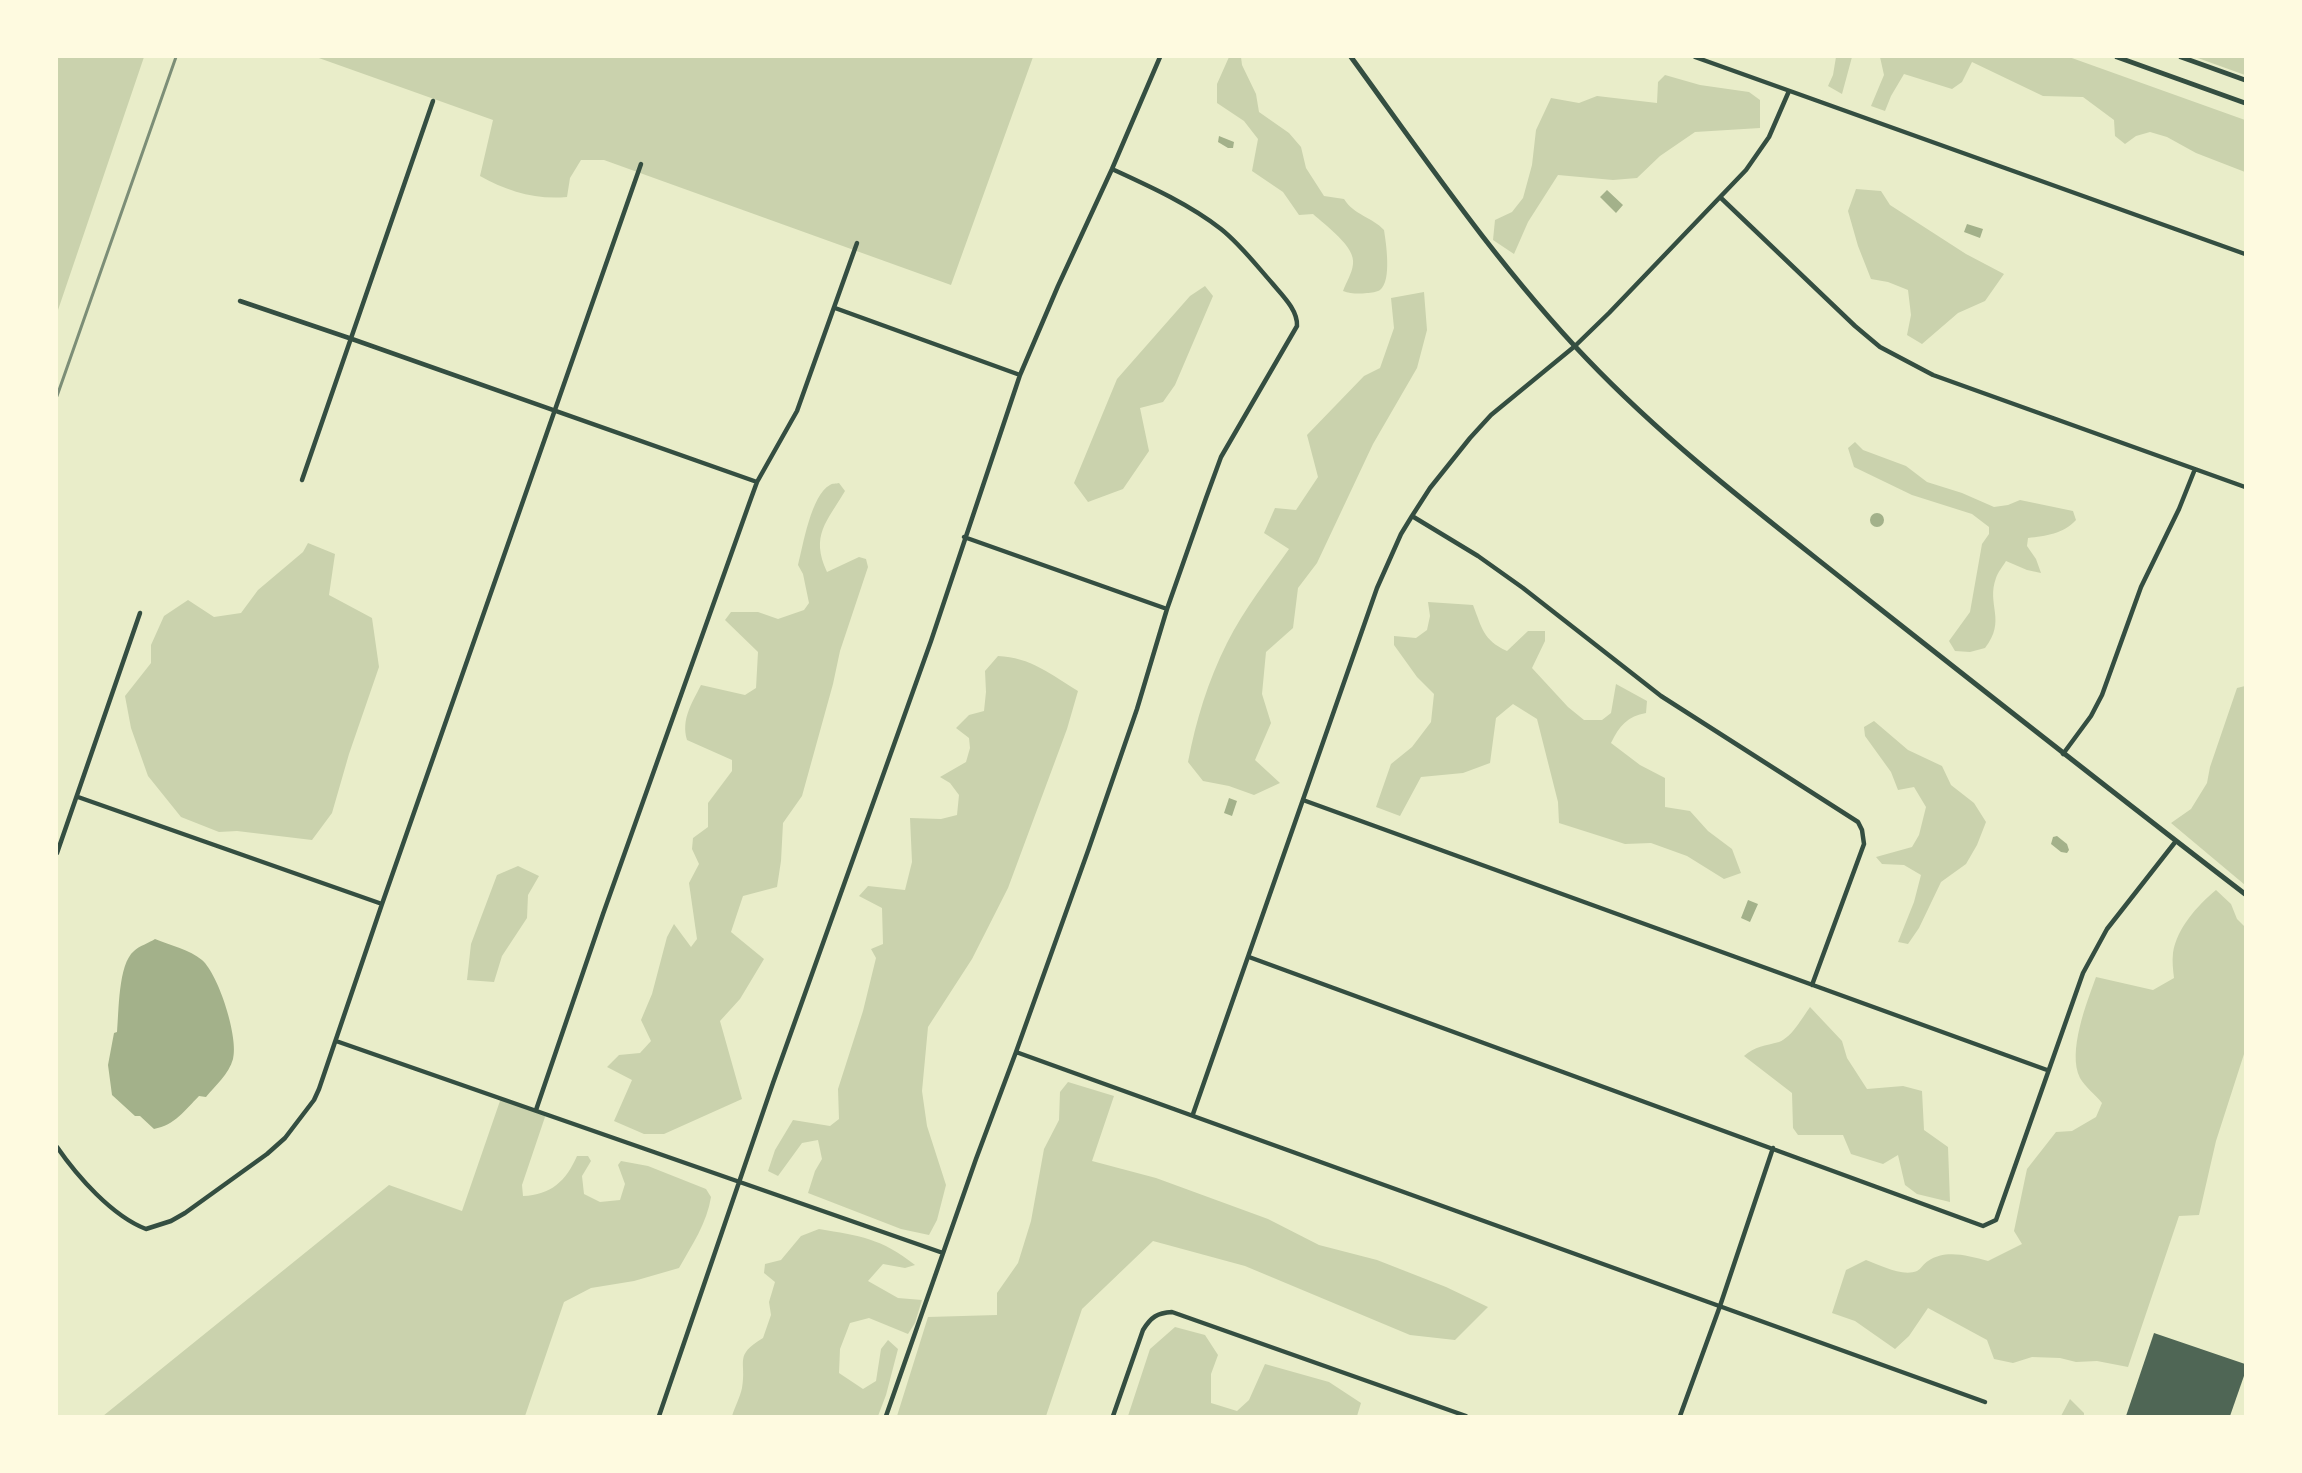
<!DOCTYPE html>
<html>
<head>
<meta charset="utf-8">
<style>
	body { margin:0 }
	#map { position:relative; width:2302px; height:1473px; overflow:hidden; background:#e9edc9; font-family:"PT Sans Narrow",sans-serif }
	canvas { display:block }
	.frame { position:absolute; inset:0; border:58px solid #fefae0; pointer-events:none }
</style>
</head>
<body>
<div id="map">
<canvas width="2302" height="1473"></canvas>
<div class="frame"></div>
</div>
<script>
const ctx = document.querySelector('canvas').getContext('2d');
ctx.lineJoin = 'round';
function paint(path, color) {
  ctx.fillStyle = color;
  ctx.fill(path, 'evenodd');
}
function stroke(path, color, width, dash) {
  ctx.strokeStyle = color;
  ctx.lineWidth = width;
  ctx.lineCap = dash ? 'butt' : 'round';
  ctx.setLineDash(dash || []);
  ctx.stroke(path);
}
const green = new Path2D(`
	M 57,57 L 144,57 L 57,313 Z
	M 316,57 L 1033,57 L 951,285 L 604,160 L 581,160 L 570,178 L 567,197 C 535,200 507,191 480,176 L 493,120 Z
	M 1229,57 L 1241,57 L 1242,65 L 1256,94 L 1259,112 L 1289,133 L 1301,147 L 1306,168 L 1324,196 L 1344,199 C 1354,215 1372,217 1384,230 C 1386,243 1392,281 1380,290 C 1377,292 1371,293 1367,293 C 1359,294 1351,294 1343,291 C 1346,282 1352,274 1353,264 C 1356,247 1325,225 1313,214 L 1299,215 L 1283,192 L 1252,171 L 1258,139 L 1244,121 L 1217,103 L 1217,84 Z
	M 1836,57 L 1852,57 L 1842,94 L 1828,86 L 1833,75 Z
	M 1880,57 L 2069,57 L 2245,120 L 2245,172 L 2196,153 L 2167,137 L 2150,132 L 2136,136 L 2125,144 L 2115,136 L 2114,120 L 2083,97 L 2043,96 L 1972,62 L 1962,82 L 1952,89 L 1904,74 L 1891,96 L 1885,111 L 1871,106 L 1884,75 Z
	M 2195,57 L 2245,57 L 2245,75 Z
	M 1665,75 L 1700,85 L 1749,92 L 1760,100 L 1760,128 L 1695,132 L 1660,156 L 1637,178 L 1613,180 L 1558,175 L 1528,222 L 1514,254 L 1493,240 L 1495,220 L 1512,212 L 1523,198 L 1532,165 L 1536,130 L 1551,98 L 1579,103 L 1597,96 L 1657,103 L 1658,82 Z
	M 1856,189 L 1881,191 L 1890,205 L 1966,254 L 2004,274 L 1985,301 L 1958,313 L 1922,344 L 1907,335 L 1911,315 L 1908,290 L 1888,282 L 1871,279 L 1858,246 L 1848,211 Z
	M 1205,286 L 1213,296 L 1175,385 L 1163,402 L 1140,408 L 1149,451 L 1123,489 L 1088,502 L 1074,483 L 1117,379 L 1190,296 Z
	M 1424,292 L 1427,330 L 1417,368 L 1373,444 L 1317,563 L 1298,588 L 1293,628 L 1266,652 L 1262,694 L 1271,723 L 1255,760 L 1280,783 L 1254,795 L 1229,786 L 1203,781 L 1188,762 C 1196,720 1208,681 1227,643 C 1244,609 1268,579 1289,549 L 1264,533 L 1275,508 L 1296,510 L 1318,477 L 1307,435 L 1364,376 L 1380,368 L 1394,328 L 1391,298 Z
	M 1855,442 L 1863,450 L 1906,466 L 1927,482 L 1962,493 L 1994,507 L 2008,505 L 2020,500 L 2073,511 L 2076,520 C 2063,534 2046,536 2028,538 L 2027,546 L 2036,559 L 2041,573 L 2027,570 L 2006,561 C 2003,566 1998,572 1996,578 C 1986,605 2007,620 1985,648 L 1970,652 L 1955,651 L 1949,641 L 1970,612 L 1982,544 L 1989,534 L 1989,527 L 1972,514 L 1912,495 L 1854,467 L 1848,448 Z
	M 839,483 L 845,491 C 827,522 810,535 827,572 L 859,557 L 866,559 L 868,567 L 840,651 L 833,684 L 802,796 L 783,823 L 781,861 L 777,887 L 743,896 L 731,932 L 764,959 L 740,999 L 720,1021 L 742,1099 L 664,1134 L 644,1134 L 614,1121 L 632,1080 L 607,1067 L 619,1055 L 640,1053 L 651,1041 L 641,1020 L 652,994 L 667,937 L 674,924 L 691,947 L 697,939 L 689,883 L 699,864 L 692,849 L 693,838 L 708,827 L 708,803 L 732,771 L 732,760 L 687,740 C 681,719 692,703 701,685 L 745,695 L 756,688 L 758,652 L 725,620 L 731,612 L 758,612 L 778,619 L 804,610 L 809,603 L 803,574 L 798,565 C 803,546 811,495 830,485 C 832,483 836,484 839,483 Z
	M 308,543 L 335,554 L 329,595 L 372,618 L 379,667 L 349,754 L 332,813 L 312,840 L 237,831 L 219,832 L 181,817 L 148,776 L 131,728 L 125,696 L 151,663 L 151,645 L 164,616 L 188,600 L 214,617 L 241,613 L 258,590 L 303,552 Z
	M 1428,602 L 1473,605 C 1482,628 1483,640 1507,651 L 1528,631 L 1545,631 L 1545,641 L 1532,668 L 1568,707 L 1584,720 L 1602,720 L 1611,713 L 1616,684 L 1647,701 L 1646,713 C 1628,716 1619,726 1611,743 L 1640,765 L 1665,778 L 1665,807 L 1690,811 L 1708,831 L 1732,849 L 1741,873 L 1724,879 L 1687,856 L 1651,843 L 1625,844 L 1559,823 L 1558,802 L 1537,719 L 1513,704 L 1496,718 L 1490,763 L 1463,773 L 1421,777 L 1400,816 L 1376,807 L 1391,764 L 1412,747 L 1431,722 L 1434,694 L 1417,677 L 1394,645 L 1394,636 L 1416,638 L 1427,630 L 1430,616 Z
	M 998,656 C 1030,657 1052,675 1078,691 L 1067,729 L 1008,888 L 972,959 L 928,1027 L 922,1091 L 927,1126 L 946,1185 L 937,1220 L 929,1235 L 901,1229 L 808,1193 L 815,1171 L 822,1159 L 818,1140 L 802,1143 L 778,1176 L 768,1171 L 775,1150 L 793,1120 L 830,1126 L 839,1119 L 838,1089 L 863,1011 L 876,958 L 871,949 L 883,944 L 882,908 L 859,896 L 868,886 L 905,890 L 912,862 L 910,818 L 941,819 L 957,815 L 959,795 L 950,783 L 940,777 L 966,762 L 970,748 L 969,738 L 956,728 L 969,715 L 984,711 L 986,692 L 985,671 Z
	M 2245,686 L 2245,885 L 2171,823 L 2191,809 L 2207,783 L 2210,767 L 2237,688 Z
	M 1874,721 L 1908,750 L 1942,766 L 1951,785 L 1974,803 L 1986,822 L 1977,845 L 1966,864 L 1941,882 L 1919,928 L 1908,944 L 1898,942 L 1914,902 L 1921,875 L 1904,865 L 1882,864 L 1876,857 L 1912,847 L 1919,835 L 1926,807 L 1914,787 L 1898,790 L 1891,772 L 1865,736 L 1864,727 Z
	M 518,866 L 539,876 L 528,895 L 527,918 L 502,956 L 494,982 L 467,980 L 471,944 L 497,875 Z
	M 2216,890 L 2231,904 L 2237,919 L 2245,927 L 2245,1051 L 2216,1141 L 2199,1215 L 2179,1216 L 2128,1367 L 2097,1361 L 2076,1362 L 2060,1358 L 2032,1357 L 2013,1363 L 1994,1359 L 1987,1340 L 1928,1308 L 1909,1336 L 1895,1349 L 1855,1321 L 1832,1313 L 1846,1270 L 1866,1260 C 1880,1265 1902,1277 1917,1271 C 1921,1269 1924,1263 1928,1261 C 1946,1249 1968,1256 1988,1261 L 2022,1244 L 2014,1231 L 2027,1169 L 2056,1132 L 2072,1131 L 2096,1117 L 2102,1103 C 2096,1095 2085,1087 2080,1078 C 2067,1052 2087,1002 2096,977 L 2153,990 L 2174,978 C 2173,970 2172,961 2173,953 C 2177,928 2197,906 2216,890 Z
	M 1810,1007 L 1842,1041 L 1847,1058 L 1867,1089 L 1903,1086 L 1922,1091 L 1924,1130 L 1948,1147 L 1950,1202 L 1917,1194 L 1905,1185 L 1898,1155 L 1883,1164 L 1851,1154 L 1843,1135 L 1798,1135 L 1793,1128 L 1792,1093 L 1744,1056 C 1755,1046 1765,1046 1779,1042 C 1792,1037 1802,1018 1810,1007 Z
	M 1068,1082 L 1114,1096 L 1092,1161 L 1156,1178 L 1268,1219 L 1319,1245 L 1377,1260 L 1446,1287 L 1488,1307 L 1455,1340 L 1410,1335 L 1245,1266 L 1153,1241 L 1082,1309 L 1046,1416 L 897,1416 L 928,1317 L 997,1315 L 997,1293 L 1018,1263 L 1031,1221 L 1044,1149 L 1059,1120 L 1060,1092 Z
	M 501,1098 L 546,1114 L 522,1185 L 523,1196 C 551,1195 566,1181 577,1156 L 588,1156 L 591,1161 L 582,1176 L 584,1194 L 600,1202 L 620,1200 L 625,1184 L 618,1165 L 621,1161 L 648,1166 L 706,1189 L 711,1197 C 707,1223 692,1245 679,1268 L 634,1281 L 591,1288 L 564,1302 L 525,1416 L 103,1416 L 389,1185 L 462,1211 Z
	M 819,1229 C 860,1236 881,1238 915,1265 L 905,1268 L 883,1264 L 868,1281 L 898,1298 L 922,1300 L 915,1323 L 908,1334 L 869,1318 L 850,1323 L 840,1349 L 839,1373 L 863,1389 L 876,1381 L 881,1349 L 888,1340 L 898,1349 L 886,1395 L 878,1416 L 732,1416 C 735,1407 740,1397 742,1388 C 747,1361 733,1356 763,1338 L 771,1315 L 769,1302 L 775,1282 L 764,1273 L 765,1264 L 781,1260 L 801,1236 Z
	M 1175,1327 L 1205,1335 L 1218,1355 L 1211,1374 L 1211,1403 L 1237,1411 L 1249,1400 L 1265,1364 L 1329,1382 L 1361,1403 L 1357,1416 L 1128,1416 L 1150,1349 Z
	M 2070,1399 L 2084,1413 L 2084,1416 L 2061,1416 Z`);
const water = new Path2D(`
	M 1219,136 L 1234,142 L 1233,148 L 1228,148 L 1218,142 Z
	M 1607,190 L 1623,205 L 1616,213 L 1600,197 Z
	M 1967,224 L 1983,229 L 1980,238 L 1964,232 Z
	M1870 520a7 7 0 1 1 14 0a7 7 0 1 1-14 0Z
	M 1229,798 L 1237,801 L 1232,816 L 1224,813 Z
	M 2057,836 L 2067,844 L 2069,850 L 2067,853 L 2061,852 L 2051,844 L 2053,837 Z
	M 1748,900 L 1758,904 L 1750,922 L 1741,918 Z
	M 155,939 C 170,945 190,950 202,960 C 219,975 239,1039 233,1059 C 229,1074 215,1086 206,1097 L 199,1096 C 185,1110 175,1125 154,1129 L 140,1116 L 135,1116 L 112,1095 L 108,1065 L 114,1033 L 117,1032 C 119,1012 118,964 134,951 C 139,946 149,943 155,939 Z`);
const building = new Path2D(`
	M 2154,1333 L 2245,1364 L 2245,1373 L 2230,1416 L 2126,1416 Z`);
const minor = new Path2D(`
	M 1695,57 L 2245,254
	M 1721,198 L 1855,326 L 1880,347 L 1933,375 L 2245,487
	M 240,301 L 352,339 L 757,482
	M 835,308 L 1020,375
	M 302,480 L 433,101
	M 1412,516 L 1478,556 L 1523,588 L 1661,696 L 1858,822 L 1862,830 L 1864,844 L 1812,985
	M 964,537 L 1167,609
	M 2063,754 L 2091,716 L 2102,695 L 2141,587 L 2179,509 L 2195,469
	M 78,797 L 382,904
	M 1303,800 L 2047,1070
	M 57,853 L 140,613
	M 1249,957 L 1983,1226 L 1996,1220 L 2083,973 L 2107,929 L 2176,841
	M 336,1041 L 943,1253
	M 1016,1052 L 1985,1402
	M 536,1110 L 603,914 L 749,504 L 757,482 L 797,411 L 857,243
	M 1193,1114 L 1377,588 L 1401,534 L 1412,516 L 1430,488 L 1470,438 L 1491,415 L 1575,346 L 1609,313 L 1746,170 L 1769,137 L 1789,91
	M 57,1147 C 77,1176 112,1216 146,1229 L 171,1221 L 185,1213 L 267,1154 L 285,1138 L 314,1100 L 319,1089 L 382,904 L 641,164
	M 659,1416 L 773,1083 L 931,641 L 1020,375 L 1058,286 L 1112,169 L 1160,57
	M 886,1416 L 976,1159 L 1016,1052 L 1089,848 L 1137,709 L 1167,609 L 1206,498 L 1221,457 L 1297,326 C 1298,310 1282,295 1272,283 C 1256,265 1240,244 1221,229 C 1189,204 1149,186 1112,169
	M 1113,1416 L 1143,1330 C 1151,1317 1157,1313 1172,1312 L 1466,1416
	M 1680,1416 L 1720,1306 L 1773,1148`);
const tertiary = new Path2D(`
	M 1351,57 C 1426,160 1499,267 1587,359 C 1670,446 1766,518 1860,593 C 1988,694 2116,795 2245,894
	M 2117,57 L 2245,103
	M 2181,57 L 2245,80`);
const rail = new Path2D(`
	M 57,396 L 176,57`);
paint(green, '#cad2ad');
paint(water, '#a3b18a');
paint(building, '#4f6655');
stroke(minor, '#344e41', 4.5);
stroke(tertiary, '#344e41', 5);
stroke(rail, '#7c8e77', 3);
</script>
</body>
</html>
